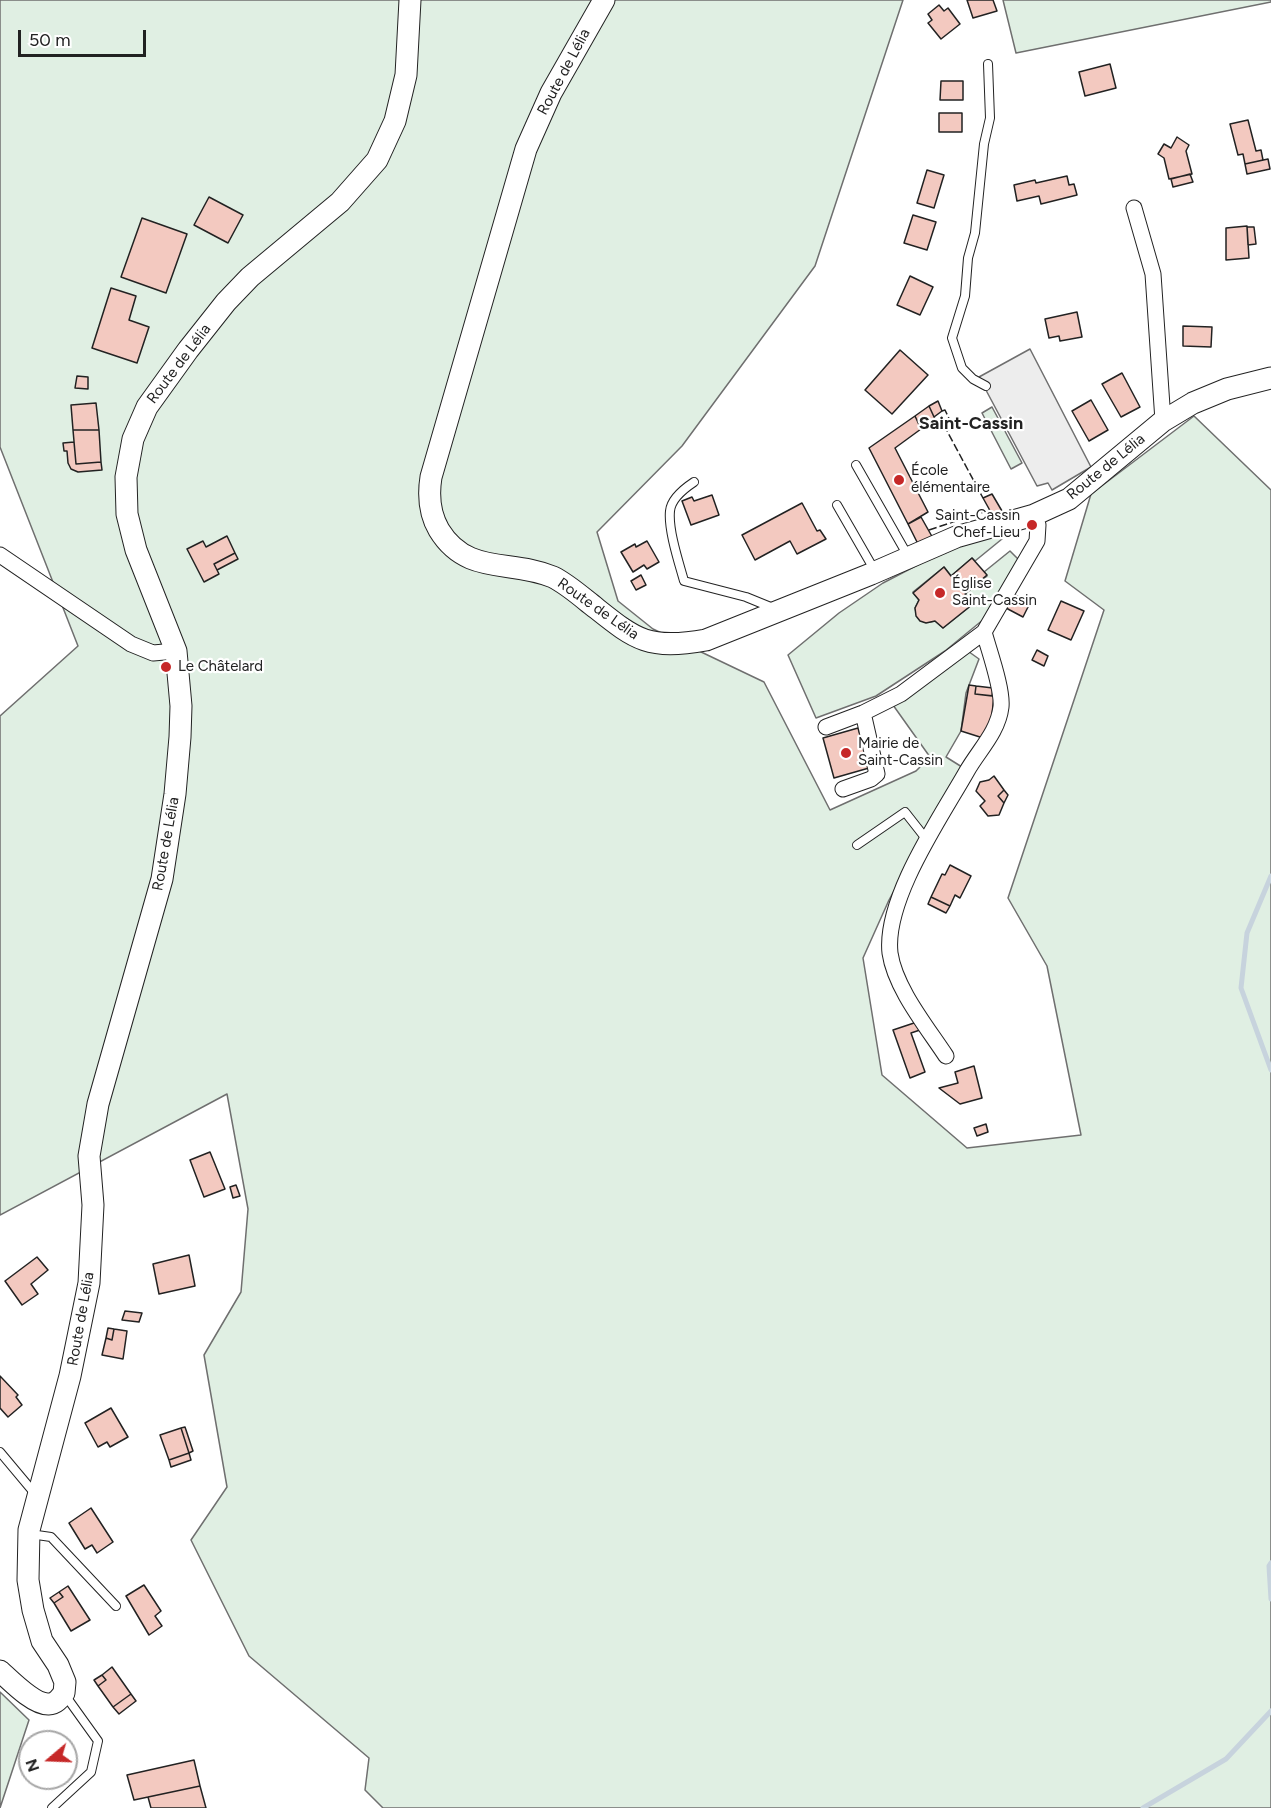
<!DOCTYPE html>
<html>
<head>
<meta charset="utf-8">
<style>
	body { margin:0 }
	#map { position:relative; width:1271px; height:1808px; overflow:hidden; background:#fff; font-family:Figtree,sans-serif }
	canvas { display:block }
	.north { position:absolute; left:18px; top:1730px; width:60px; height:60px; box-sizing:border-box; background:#fff; border:2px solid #a7a7a7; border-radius:50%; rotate:251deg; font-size:16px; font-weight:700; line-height:24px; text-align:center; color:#222 }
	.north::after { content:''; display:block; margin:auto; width:21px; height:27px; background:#c62828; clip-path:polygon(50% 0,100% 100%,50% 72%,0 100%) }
	.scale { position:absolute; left:18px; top:30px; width:128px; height:27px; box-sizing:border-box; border:3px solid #222; border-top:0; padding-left:8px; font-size:18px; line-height:21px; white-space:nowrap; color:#222; -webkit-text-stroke:4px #fff; paint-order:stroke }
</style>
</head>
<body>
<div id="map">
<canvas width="1271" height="1808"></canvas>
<div class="north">N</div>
<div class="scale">50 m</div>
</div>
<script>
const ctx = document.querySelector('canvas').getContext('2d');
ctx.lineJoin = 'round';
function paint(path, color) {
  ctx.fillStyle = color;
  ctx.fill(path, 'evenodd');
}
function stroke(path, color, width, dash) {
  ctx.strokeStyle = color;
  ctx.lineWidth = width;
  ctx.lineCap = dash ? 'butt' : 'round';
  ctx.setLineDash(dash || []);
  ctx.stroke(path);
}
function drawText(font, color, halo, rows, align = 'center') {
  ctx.font = font + ' Figtree,sans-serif';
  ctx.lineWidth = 4.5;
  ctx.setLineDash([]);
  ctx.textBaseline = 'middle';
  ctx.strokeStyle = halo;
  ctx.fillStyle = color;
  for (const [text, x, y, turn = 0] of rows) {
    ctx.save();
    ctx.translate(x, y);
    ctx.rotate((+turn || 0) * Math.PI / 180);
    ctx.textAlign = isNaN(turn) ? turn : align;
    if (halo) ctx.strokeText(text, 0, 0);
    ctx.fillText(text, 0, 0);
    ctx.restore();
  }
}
const green = new Path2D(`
	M 0,0 L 903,0 L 815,266 L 682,446 L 597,532 L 618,601 L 653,629 L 764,682 L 830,810 L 916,771 L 930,757 L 893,705 L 965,649 L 979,659 L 966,693 L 961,731 L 946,757 L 962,767 L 889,900 L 863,958 L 882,1075 L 967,1148 L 1081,1135 L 1047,966 L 1008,898 L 1104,610 L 1065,581 L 1091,494 L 1194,416 L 1271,490 L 1271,1808 L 383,1808 L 365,1790 L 369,1758 L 249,1656 L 191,1540 L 227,1487 L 204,1355 L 241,1292 L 248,1209 L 227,1094 L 0,1215 L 0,716 L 78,646 L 0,447 Z
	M 1003,0 L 1271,0 L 1271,2 L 1016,53 Z
	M 992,407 L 1022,463 L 1011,469 L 982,413 Z
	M 998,534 L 1002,539 L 975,561 L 972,558 L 951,576 L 944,567 L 913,592 L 919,600 L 915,608 C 917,621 923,624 935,621 L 943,628 L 973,604 L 965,594 L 987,576 L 984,572 L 1010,551 L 1019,560 L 984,619 L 945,651 L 876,696 L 816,718 L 788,655 L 839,613 L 883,583 L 956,545 Z
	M 0,1692 L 29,1720 L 0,1808 Z`);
const parking = new Path2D(`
	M 1030,349 L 1091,467 L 1052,490 L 1048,483 L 1037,486 L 979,377 Z`);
const stream = new Path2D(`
	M 1271,876 L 1247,933 L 1241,988 L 1271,1070
	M 1271,1563 L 1269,1566 L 1271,1599
	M 1143,1808 L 1226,1759 L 1271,1711`);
const building = new Path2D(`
	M 967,0 L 993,0 L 997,11 L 973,18 Z
	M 939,5 L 944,11 L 948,8 L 960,24 L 941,39 L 928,23 L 932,20 L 928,14 Z
	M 1110,64 L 1116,88 L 1085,96 L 1079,72 Z
	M 941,81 L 963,81 L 963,100 L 940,100 Z
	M 939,113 L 962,113 L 962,132 L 939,132 Z
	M 1248,120 L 1256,151 L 1261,150 L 1263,160 L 1245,164 L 1243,154 L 1238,155 L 1230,124 Z
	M 1177,137 L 1189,145 L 1186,151 L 1192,174 L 1169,179 L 1164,158 L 1158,154 L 1164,144 L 1171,148 Z
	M 1268,159 L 1270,169 L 1247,174 L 1245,164 Z
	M 927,170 L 944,175 L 934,208 L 917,203 Z
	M 1190,174 L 1193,182 L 1173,187 L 1171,179 Z
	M 1067,176 L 1069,185 L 1074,184 L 1077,195 L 1041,204 L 1039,196 L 1017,201 L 1014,185 L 1035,180 L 1036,183 Z
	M 209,197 L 243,215 L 228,243 L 194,225 Z
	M 913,215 L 936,222 L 927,250 L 904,243 Z
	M 142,218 L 187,234 L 166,293 L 121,277 Z
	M 1247,226 L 1249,258 L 1226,260 L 1226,228 Z
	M 1247,227 L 1254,227 L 1256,244 L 1248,245 Z
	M 910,276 L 933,287 L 920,315 L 897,305 Z
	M 111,288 L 136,296 L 129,320 L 149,327 L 137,363 L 92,348 Z
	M 1077,312 L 1082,337 L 1060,341 L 1059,336 L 1049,338 L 1045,319 Z
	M 1183,326 L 1212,327 L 1211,347 L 1183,346 Z
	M 900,350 L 928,375 L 892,414 L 865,390 Z
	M 1122,373 L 1140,407 L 1121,417 L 1102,384 Z
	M 77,376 L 88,377 L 88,389 L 75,388 Z
	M 1091,400 L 1108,430 L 1089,441 L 1072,411 Z
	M 938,401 L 942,411 L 934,417 L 929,406 Z
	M 96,403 L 99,430 L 73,430 L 71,405 Z
	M 929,406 L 935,419 L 921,429 L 915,416 Z
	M 915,416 L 921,429 L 895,448 L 928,512 L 908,524 L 869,448 Z
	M 73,430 L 99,430 L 101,462 L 76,464 Z
	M 74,442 L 76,464 L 101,462 L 102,470 L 78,472 L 71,469 L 68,463 L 67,451 L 64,451 L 63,443 Z
	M 992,494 L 1002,511 L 993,516 L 983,498 Z
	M 712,495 L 719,515 L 691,525 L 682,501 L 692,497 L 694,501 Z
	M 802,503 L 817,531 L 820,530 L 826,539 L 797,554 L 790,541 L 755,560 L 742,535 Z
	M 921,517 L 934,540 L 920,548 L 908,524 Z
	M 227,536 L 235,553 L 214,564 L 219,574 L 204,582 L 187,549 L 203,541 L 206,547 Z
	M 647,541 L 659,562 L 647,569 L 644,565 L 633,572 L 621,552 L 635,544 L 636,547 Z
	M 235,553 L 238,559 L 217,570 L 214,564 Z
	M 972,558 L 987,575 L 965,594 L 973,604 L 943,628 L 935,621 L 926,623 L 920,621 L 916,616 L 915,608 L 919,600 L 913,593 L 944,567 L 951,576 Z
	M 641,575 L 646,585 L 636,590 L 631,581 Z
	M 1013,594 L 1030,603 L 1023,617 L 1006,608 Z
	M 1061,601 L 1084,611 L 1071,640 L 1048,630 Z
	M 1037,650 L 1048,656 L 1044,666 L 1032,660 Z
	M 969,685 L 976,686 L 975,694 L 994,696 L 991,723 L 983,738 L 961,731 Z
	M 976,686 L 993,688 L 992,696 L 975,694 Z
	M 858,728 L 869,768 L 834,778 L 823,738 Z
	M 994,776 L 1004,790 L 998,796 L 1004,803 L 999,815 L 988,816 L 980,806 L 985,801 L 976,791 L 980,782 L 989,780 Z
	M 1004,790 L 1008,795 L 1004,803 L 998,796 Z
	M 950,865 L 971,876 L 960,898 L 955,895 L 950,906 L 931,897 L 942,874 L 945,875 Z
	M 931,897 L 950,906 L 946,913 L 928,904 Z
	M 917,1022 L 920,1030 L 911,1033 L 925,1072 L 910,1078 L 893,1030 Z
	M 974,1066 L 982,1098 L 960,1104 L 939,1088 L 958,1083 L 955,1072 Z
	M 986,1124 L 988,1132 L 977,1136 L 974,1128 Z
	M 210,1152 L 225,1189 L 204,1197 L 190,1160 Z
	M 236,1185 L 240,1196 L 233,1198 L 230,1187 Z
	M 189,1255 L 195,1286 L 159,1294 L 153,1264 Z
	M 37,1257 L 48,1270 L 31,1284 L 38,1294 L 22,1305 L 5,1281 Z
	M 125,1311 L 142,1313 L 139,1322 L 122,1320 Z
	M 108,1328 L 114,1329 L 112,1340 L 106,1338 Z
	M 114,1329 L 127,1331 L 123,1359 L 102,1355 L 106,1338 L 112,1340 Z
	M 0,1376 L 18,1395 L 16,1397 L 22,1405 L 8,1417 L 0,1408 Z
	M 111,1408 L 128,1437 L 110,1447 L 107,1442 L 98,1447 L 85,1423 Z
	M 185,1427 L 193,1451 L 189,1453 L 181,1428 Z
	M 181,1428 L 189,1453 L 169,1460 L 160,1435 Z
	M 189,1453 L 191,1460 L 171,1467 L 169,1460 Z
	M 91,1508 L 113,1542 L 97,1553 L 92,1545 L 85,1549 L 69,1523 Z
	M 144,1585 L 161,1611 L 155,1616 L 162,1626 L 149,1635 L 126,1596 Z
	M 68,1586 L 90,1620 L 71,1631 L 54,1603 L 63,1597 L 59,1592 Z
	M 59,1592 L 63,1597 L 54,1603 L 50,1598 Z
	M 112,1667 L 131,1694 L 113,1707 L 98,1686 L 106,1680 L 102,1675 Z
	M 102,1675 L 106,1680 L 98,1686 L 94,1680 Z
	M 131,1694 L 136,1701 L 119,1714 L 113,1707 Z
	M 194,1760 L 200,1786 L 134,1800 L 127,1775 Z
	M 200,1786 L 206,1808 L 151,1808 L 148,1797 Z`);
const lane = new Path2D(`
	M 986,386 L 973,379 L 962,368 L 952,338 L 965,296 L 968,258 L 975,233 L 984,144 L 990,118 L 988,64
	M 856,465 L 908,556
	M 694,482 C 685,488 671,499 670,511 C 668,530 679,563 684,581 L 746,597 L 773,608
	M 837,505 L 875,571
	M 857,845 L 905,812 L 927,840
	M 0,1452 L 36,1495
	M 30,1534 L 51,1537 L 116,1606
	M 52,1808 L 91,1772 L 98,1741 L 65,1695`);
const street = new Path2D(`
	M 1134,208 L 1153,274 L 1163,421
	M 0,555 L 131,644 L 153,653 L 176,651
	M 826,727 L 863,713 L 901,694 L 984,632
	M 843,789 L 871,779 L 877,774 L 863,713
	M 946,1056 C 927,1027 895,988 890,953 C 884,899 941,817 967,771 C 979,750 998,732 1001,707 C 1003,689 989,651 984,632 L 1037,541 L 1038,525 L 1034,515`);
const secondary = new Path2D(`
	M 604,0 L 551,93 L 526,149 L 431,477 C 428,496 429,513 439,530 C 467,576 511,559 553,577 C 565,583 576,592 587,601 C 634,638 644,651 706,640 L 871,574 L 956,537 L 1034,515 L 1069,499 L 1163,421 L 1193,403 L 1227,389 L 1271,378
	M 0,1671 C 11,1681 34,1705 49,1704 C 56,1704 60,1698 64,1693 L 65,1682 L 58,1665 L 42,1641 L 33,1610 L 28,1580 L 29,1530 L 70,1376 L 89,1283 L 93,1205 L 89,1156 L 98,1104 L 162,879 L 175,794 L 180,737 L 181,706 L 176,651 L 136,550 L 127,514 L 126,477 L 133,439 L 147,407 L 188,350 L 226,302 L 250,277 L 340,202 L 377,160 L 395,121 L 406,75 L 410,0`);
const fence = new Path2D(`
	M 942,411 L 945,410 L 953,427 L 947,431 L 983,498
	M 929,530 L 990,510`);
const markers = [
	[899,480,6,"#c62828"],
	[1032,525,6,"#c62828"],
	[940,593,6,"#c62828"],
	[166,667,6,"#c62828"],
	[846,753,6,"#c62828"]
];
const streetNames = [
	["Route de Lélia",564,72,-62],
	["Route de Lélia",179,364,-53],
	["Route de Lélia",1106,467,-39],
	["Route de Lélia",598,609,35],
	["Route de Lélia",166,844,-80],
	["Route de Lélia",81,1319,-80]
];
const poiNames = [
	["École",911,471],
	["élémentaire",911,488],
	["Saint-Cassin",1020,516,"right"],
	["Chef-Lieu",1020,533,"right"],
	["Église",952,584],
	["Saint-Cassin",952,601],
	["Le Châtelard",178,667],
	["Mairie de",858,744],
	["Saint-Cassin",858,761]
];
const quarterNames = [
	["Saint-Cassin",971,424]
];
paint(green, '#e0efe3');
stroke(green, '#6f6f6f', 1.5);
paint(parking, '#ededed');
stroke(parking, '#6f6f6f', 1.5);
stroke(stream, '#c7d3dd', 5);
paint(building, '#f3c9c0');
stroke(building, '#222', 1.5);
stroke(lane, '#222', 10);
stroke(street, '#222', 17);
stroke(secondary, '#222', 23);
stroke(lane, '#fff', 8);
stroke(street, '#fff', 15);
stroke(secondary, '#fff', 21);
stroke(fence, '#222', 1.5, [8, 3]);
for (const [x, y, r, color] of markers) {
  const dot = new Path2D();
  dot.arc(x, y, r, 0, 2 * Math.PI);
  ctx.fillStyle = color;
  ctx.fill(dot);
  stroke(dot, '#fff', 2);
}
drawText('15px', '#222', '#fff', streetNames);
drawText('15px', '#222', '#fff', poiNames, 'left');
drawText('bold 18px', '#222', '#fff', quarterNames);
</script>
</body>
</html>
